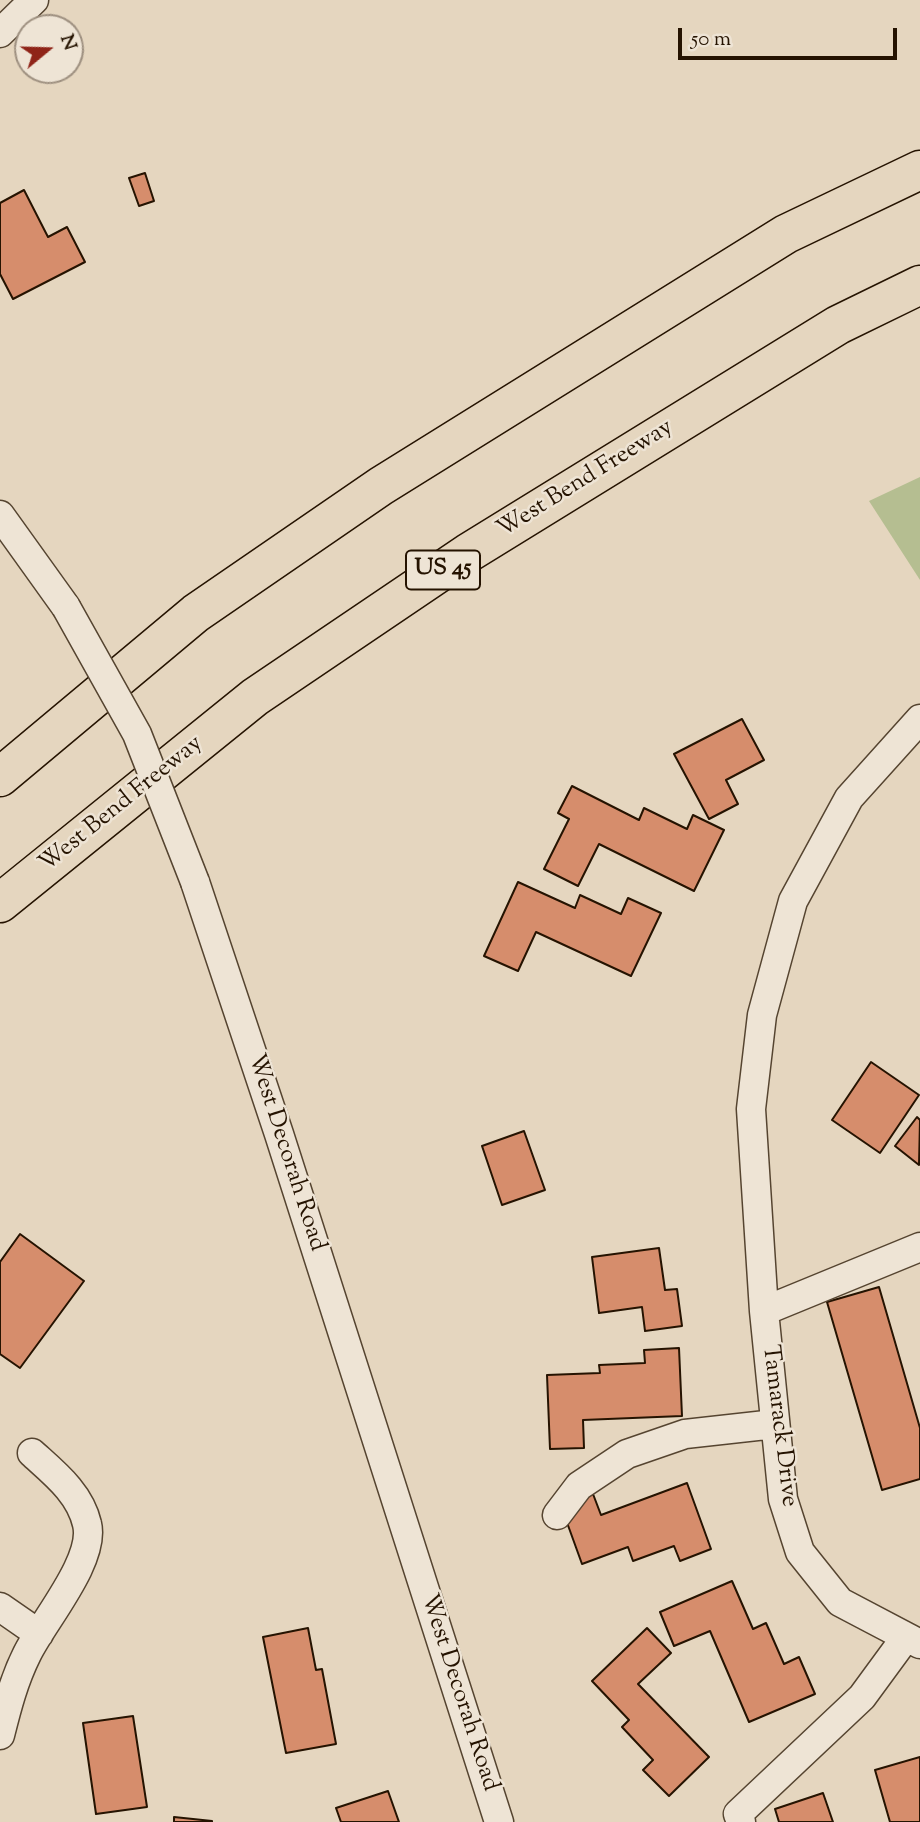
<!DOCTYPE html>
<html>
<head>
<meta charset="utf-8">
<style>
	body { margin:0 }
	#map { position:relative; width:920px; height:1822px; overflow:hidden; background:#e5d6bf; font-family:"Sorts Mill Goudy",serif }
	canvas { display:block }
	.north { position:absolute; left:14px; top:14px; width:70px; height:70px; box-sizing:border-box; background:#eee4d5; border:2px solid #9e9080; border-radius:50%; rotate:71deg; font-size:19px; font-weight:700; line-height:28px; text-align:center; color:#251301 }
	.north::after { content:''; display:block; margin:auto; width:24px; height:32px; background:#8f2418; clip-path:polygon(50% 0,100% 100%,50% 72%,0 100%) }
	.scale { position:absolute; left:678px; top:28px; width:219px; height:32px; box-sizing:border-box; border:4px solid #251301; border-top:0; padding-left:9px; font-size:21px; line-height:24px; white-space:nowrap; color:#251301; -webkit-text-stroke:5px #eee4d5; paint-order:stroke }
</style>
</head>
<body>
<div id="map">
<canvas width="920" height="1822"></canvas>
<div class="north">N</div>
<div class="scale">50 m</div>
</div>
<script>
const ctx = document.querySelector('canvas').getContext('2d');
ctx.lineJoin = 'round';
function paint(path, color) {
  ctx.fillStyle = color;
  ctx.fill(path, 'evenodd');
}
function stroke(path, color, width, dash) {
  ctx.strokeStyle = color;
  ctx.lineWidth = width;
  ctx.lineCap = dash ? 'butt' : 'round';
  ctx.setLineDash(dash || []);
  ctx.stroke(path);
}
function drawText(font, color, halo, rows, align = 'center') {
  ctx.font = font + ' "Sorts Mill Goudy",serif';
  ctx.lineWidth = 5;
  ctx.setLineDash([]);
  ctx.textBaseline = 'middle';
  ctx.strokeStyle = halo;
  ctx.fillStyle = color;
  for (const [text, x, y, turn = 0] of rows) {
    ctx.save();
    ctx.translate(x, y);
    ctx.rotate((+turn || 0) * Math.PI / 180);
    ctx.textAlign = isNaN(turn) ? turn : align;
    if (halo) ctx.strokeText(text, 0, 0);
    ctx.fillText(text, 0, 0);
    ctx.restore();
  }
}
const green = new Path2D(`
	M 920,477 L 920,580 L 869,501 Z`);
const building = new Path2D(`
	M 145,173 L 154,201 L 139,206 L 129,178 Z
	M 24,190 L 48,237 L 67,227 L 85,262 L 13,299 L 0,274 L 0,203 Z
	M 742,719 L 764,760 L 726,780 L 738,804 L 709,819 L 674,754 Z
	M 572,786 L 639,820 L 644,808 L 687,829 L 693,815 L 724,830 L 694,891 L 599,844 L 578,886 L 544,869 L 569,819 L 558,813 Z
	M 518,882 L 575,908 L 580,895 L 621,914 L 628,898 L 661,913 L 631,976 L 536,932 L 518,971 L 484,956 Z
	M 871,1062 L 919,1095 L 880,1153 L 832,1120 Z
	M 917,1117 L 920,1120 L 919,1165 L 895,1146 Z
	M 524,1131 L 545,1190 L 502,1205 L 482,1146 Z
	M 20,1234 L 84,1281 L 20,1368 L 0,1354 L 0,1262 Z
	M 659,1248 L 665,1290 L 677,1289 L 682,1326 L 645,1331 L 642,1307 L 599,1313 L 592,1257 Z
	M 879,1287 L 920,1428 L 920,1479 L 882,1490 L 827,1302 Z
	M 679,1348 L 682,1416 L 583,1420 L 584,1448 L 550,1449 L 547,1375 L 600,1373 L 599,1365 L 645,1363 L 644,1350 Z
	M 687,1483 L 711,1549 L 680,1561 L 674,1546 L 633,1561 L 628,1547 L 582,1564 L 561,1506 L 593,1494 L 601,1515 Z
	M 732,1581 L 753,1629 L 766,1623 L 784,1664 L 799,1657 L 815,1694 L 749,1722 L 710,1631 L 674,1646 L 660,1612 Z
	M 308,1628 L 316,1670 L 322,1669 L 336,1744 L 286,1753 L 263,1637 Z
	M 647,1628 L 671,1653 L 638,1684 L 709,1757 L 669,1796 L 643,1770 L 653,1760 L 622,1727 L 629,1720 L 592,1681 Z
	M 133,1716 L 147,1807 L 96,1814 L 83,1723 Z
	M 920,1757 L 920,1822 L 890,1822 L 875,1770 Z
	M 388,1791 L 399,1822 L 341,1822 L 336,1808 Z
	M 823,1793 L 833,1822 L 779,1822 L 775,1809 Z
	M 174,1817 L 212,1821 L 212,1822 L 174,1822 Z`);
const minor = new Path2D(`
	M 0,33 L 34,0
	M 0,515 L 66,607
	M 920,719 L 849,798 L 793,901 L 762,1015 L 751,1109 L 764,1311 L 783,1499 L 800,1552 L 840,1602 L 920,1644
	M 195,882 L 279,1134 L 499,1822
	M 764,1311 L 920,1247
	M 557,1515 L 579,1486 L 627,1454 L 685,1434 L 775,1424
	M 0,1607 L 39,1634
	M 0,1735 C 7,1707 14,1680 27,1654 C 43,1621 96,1560 87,1524 C 80,1493 54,1473 32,1453
	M 741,1822 L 738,1814 L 862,1697 L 906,1637`);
const highway = new Path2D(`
	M 0,777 L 196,613 L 381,486 L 786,234 L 920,170
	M 0,903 L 255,697 L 468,553 L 838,325 L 920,285`);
const minorBridge = new Path2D(`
	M 66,607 L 137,734 L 195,882`);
const shields = [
	[443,570,74]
];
const shieldNames = [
	["US 45",443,570]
];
const streetNames = [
	["West Bend Freeway",586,480,-32],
	["West Bend Freeway",122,805,-39],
	["West Decorah Road",285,1153,72],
	["Tamarack Drive",778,1426,83],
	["West Decorah Road",458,1693,72]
];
paint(green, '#b5be91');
paint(building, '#d68d6c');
stroke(building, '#251301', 2);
stroke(minor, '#554430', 31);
stroke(highway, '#251301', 41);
stroke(minor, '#eee4d5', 28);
stroke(highway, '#e5d6bf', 38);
stroke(minorBridge, '#554430', 31, []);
stroke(minorBridge, '#eee4d5', 28);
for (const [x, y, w] of shields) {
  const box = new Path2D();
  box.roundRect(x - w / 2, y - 19.5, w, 39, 5);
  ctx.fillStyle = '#eee4d5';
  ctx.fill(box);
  stroke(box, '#251301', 2);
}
drawText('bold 23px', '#251301', null, shieldNames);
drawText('24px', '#251301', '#eee4d5', streetNames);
</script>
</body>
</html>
